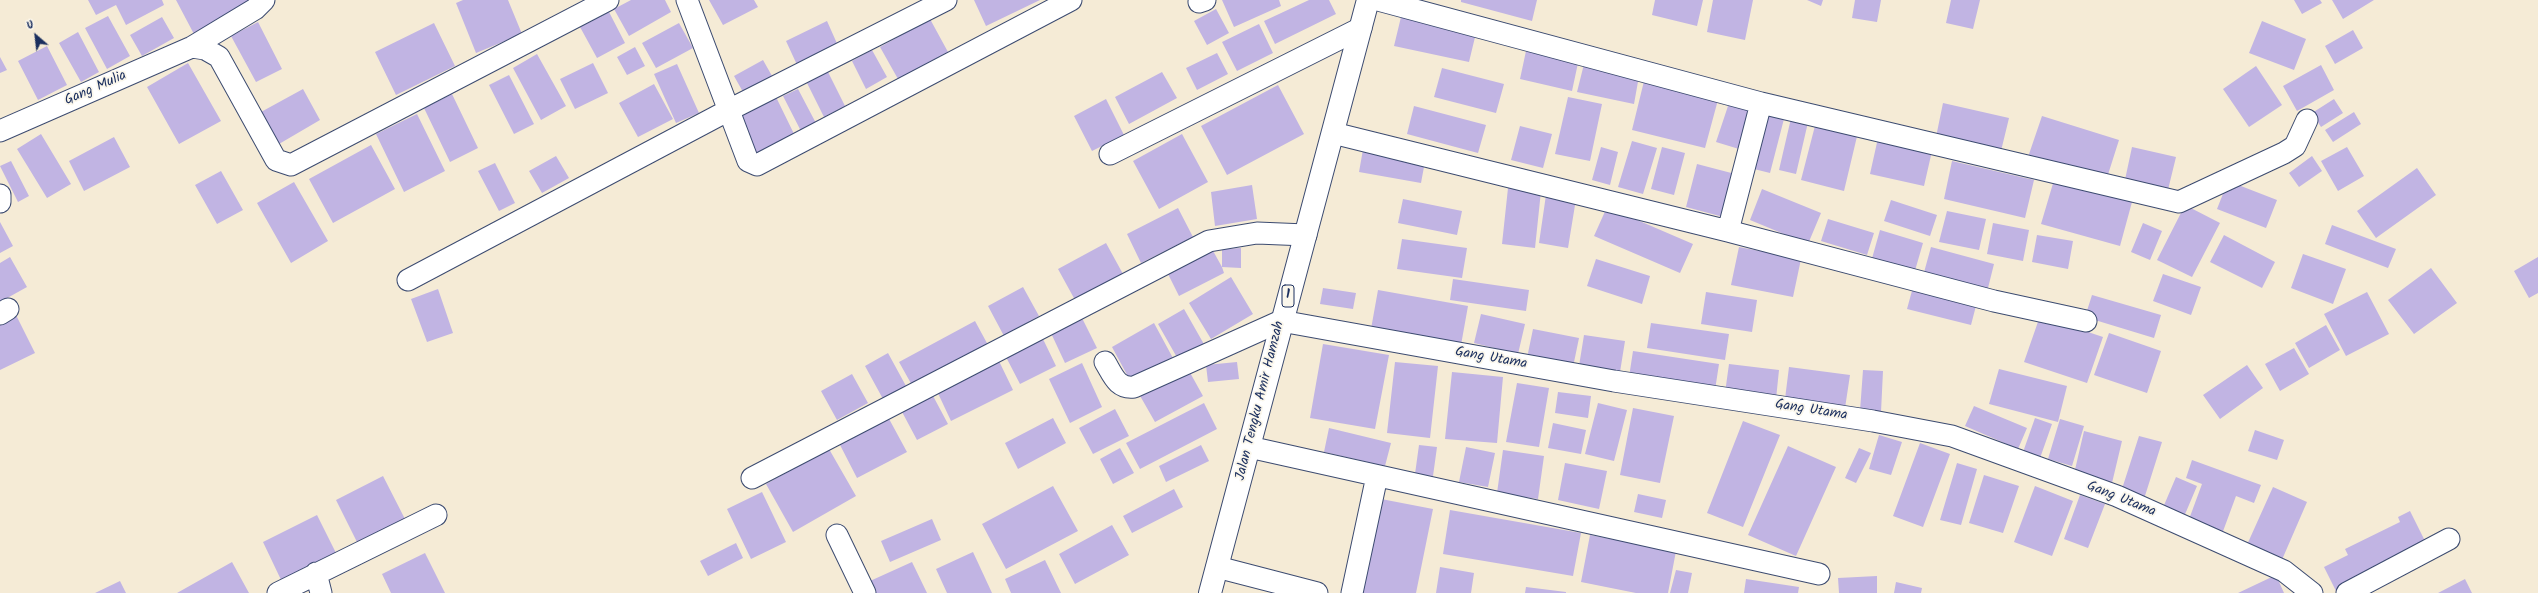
<!DOCTYPE html>
<html>
<head>
<meta charset="utf-8">
<style>
	body { margin:0 }
	#map { position:relative; width:2538px; height:593px; overflow:hidden; background:#f5ebd6; font-family:Kalam,sans-serif }
	canvas { display:block }
	.north { position:absolute; left:16px; top:16px; width:40px; height:40px; -webkit-text-stroke:3px #fbf7ec; paint-order:stroke; rotate:332deg; font-size:11px; font-weight:700; line-height:16px; text-align:center; color:#1b2f5e }
	.north::after { content:''; display:block; margin:auto; width:14px; height:18px; background:#1b2f5e; clip-path:polygon(50% 0,100% 100%,50% 72%,0 100%) }
</style>
</head>
<body>
<div id="map">
<canvas width="2538" height="593"></canvas>
<div class="north">U</div>
</div>
<script>
const ctx = document.querySelector('canvas').getContext('2d');
ctx.lineJoin = 'round';
function paint(path, color) {
  ctx.fillStyle = color;
  ctx.fill(path, 'evenodd');
}
function stroke(path, color, width, dash) {
  ctx.strokeStyle = color;
  ctx.lineWidth = width;
  ctx.lineCap = dash ? 'butt' : 'round';
  ctx.setLineDash(dash || []);
  ctx.stroke(path);
}
function drawText(font, color, halo, rows, align = 'center') {
  ctx.font = font + ' Kalam,sans-serif';
  ctx.lineWidth = 3.5;
  ctx.setLineDash([]);
  ctx.textBaseline = 'middle';
  ctx.strokeStyle = halo;
  ctx.fillStyle = color;
  for (const [text, x, y, turn = 0] of rows) {
    ctx.save();
    ctx.translate(x, y);
    ctx.rotate((+turn || 0) * Math.PI / 180);
    ctx.textAlign = isNaN(turn) ? turn : align;
    if (halo) ctx.strokeText(text, 0, 0);
    ctx.fillText(text, 0, 0);
    ctx.restore();
  }
}
const building = new Path2D(`
	M 88,0 L 162,0 L 164,5 L 126,25 L 116,5 L 96,15 Z
	M 176,0 L 253,0 L 195,36 Z
	M 463,0 L 508,0 L 522,34 L 476,53 L 456,3 Z
	M 631,0 L 665,0 L 671,12 L 629,36 L 614,9 Z
	M 709,0 L 754,0 L 758,7 L 723,25 Z
	M 974,0 L 1040,0 L 986,26 Z
	M 1222,0 L 1279,0 L 1281,6 L 1234,27 Z
	M 1309,0 L 1329,0 L 1336,14 L 1275,44 L 1264,21 Z
	M 1461,0 L 1537,0 L 1532,21 L 1461,2 Z
	M 1655,0 L 1703,0 L 1697,26 L 1652,15 Z
	M 1713,0 L 1753,0 L 1745,40 L 1707,32 Z
	M 1807,0 L 1823,0 L 1821,6 Z
	M 1855,0 L 1881,0 L 1877,22 L 1852,18 Z
	M 1951,0 L 1980,0 L 1973,29 L 1946,23 Z
	M 2294,0 L 2320,0 L 2322,3 L 2302,14 Z
	M 2332,0 L 2374,0 L 2343,19 Z
	M 1216,9 L 1229,33 L 1207,45 L 1194,21 Z
	M 609,12 L 625,43 L 597,58 L 580,27 Z
	M 108,16 L 130,56 L 107,69 L 85,28 Z
	M 162,17 L 174,38 L 142,56 L 130,35 Z
	M 1401,17 L 1476,33 L 1469,62 L 1394,46 Z
	M 930,19 L 948,52 L 898,79 L 880,47 Z
	M 827,21 L 839,48 L 798,67 L 786,41 Z
	M 2262,21 L 2306,39 L 2294,70 L 2249,53 Z
	M 258,22 L 282,69 L 256,82 L 231,36 Z
	M 434,23 L 455,66 L 396,95 L 375,52 Z
	M 679,23 L 693,48 L 656,68 L 642,43 Z
	M 1259,24 L 1273,53 L 1237,71 L 1222,42 Z
	M 2353,30 L 2363,48 L 2335,64 L 2325,46 Z
	M 78,32 L 99,72 L 81,82 L 59,43 Z
	M 47,46 L 67,85 L 38,100 L 18,61 Z
	M 635,47 L 645,66 L 627,75 L 617,57 Z
	M 872,50 L 887,77 L 866,89 L 852,61 Z
	M 1526,51 L 1578,63 L 1572,91 L 1520,79 Z
	M 1217,53 L 1228,74 L 1197,90 L 1186,68 Z
	M 537,54 L 566,106 L 541,120 L 513,68 Z
	M 0,57 L 7,70 L 0,73 Z
	M 763,60 L 776,83 L 747,99 L 734,76 Z
	M 188,63 L 221,121 L 179,144 L 147,87 Z
	M 593,63 L 608,93 L 575,109 L 560,79 Z
	M 677,64 L 699,113 L 676,123 L 654,74 Z
	M 1584,64 L 1639,76 L 1634,104 L 1577,92 Z
	M 2321,65 L 2334,90 L 2297,111 L 2283,86 Z
	M 2256,66 L 2282,105 L 2249,127 L 2223,89 Z
	M 1442,68 L 1504,84 L 1496,113 L 1434,97 Z
	M 828,72 L 845,106 L 824,117 L 807,83 Z
	M 1162,72 L 1177,98 L 1129,124 L 1115,97 Z
	M 509,75 L 534,124 L 514,134 L 489,85 Z
	M 1645,77 L 1719,96 L 1705,148 L 1632,130 Z
	M 654,84 L 673,119 L 638,137 L 619,103 Z
	M 1278,85 L 1304,134 L 1227,175 L 1201,126 Z
	M 303,89 L 320,120 L 279,144 L 261,112 Z
	M 798,89 L 818,127 L 803,135 L 783,96 Z
	M 452,94 L 478,148 L 450,162 L 424,108 Z
	M 776,97 L 796,138 L 756,158 L 736,117 Z
	M 1568,97 L 1602,104 L 1590,161 L 1555,154 Z
	M 1106,99 L 1124,135 L 1092,151 L 1074,116 Z
	M 2334,99 L 2343,113 L 2321,127 L 2312,113 Z
	M 1730,100 L 1753,107 L 1739,149 L 1716,142 Z
	M 1943,103 L 2009,118 L 2001,151 L 1936,137 Z
	M 1414,106 L 1486,125 L 1478,153 L 1407,134 Z
	M 1765,110 L 1785,115 L 1770,173 L 1750,168 Z
	M 2354,112 L 2361,124 L 2333,142 L 2325,130 Z
	M 417,114 L 445,171 L 404,192 L 376,134 Z
	M 1792,114 L 1809,118 L 1796,174 L 1779,170 Z
	M 2042,116 L 2119,140 L 2105,184 L 2027,160 Z
	M 1817,118 L 1859,128 L 1844,191 L 1801,180 Z
	M 1520,126 L 1552,134 L 1543,168 L 1511,160 Z
	M 41,134 L 71,184 L 47,198 L 17,149 Z
	M 1182,134 L 1208,182 L 1159,209 L 1133,161 Z
	M 114,137 L 130,167 L 84,191 L 69,161 Z
	M 1878,138 L 1932,151 L 1924,186 L 1870,174 Z
	M 1632,141 L 1657,148 L 1643,194 L 1618,187 Z
	M 1364,144 L 1426,156 L 1421,183 L 1359,172 Z
	M 371,145 L 395,189 L 333,223 L 309,179 Z
	M 1601,147 L 1618,152 L 1610,185 L 1592,180 Z
	M 1662,147 L 1685,153 L 1674,195 L 1651,189 Z
	M 2132,147 L 2176,157 L 2166,198 L 2123,189 Z
	M 2347,147 L 2364,176 L 2338,191 L 2321,161 Z
	M 556,156 L 569,178 L 542,193 L 529,171 Z
	M 2312,156 L 2322,171 L 2299,187 L 2289,173 Z
	M 11,161 L 29,196 L 18,202 L 0,166 Z
	M 1952,161 L 2034,180 L 2025,218 L 1944,199 Z
	M 495,163 L 515,203 L 499,211 L 478,171 Z
	M 1697,164 L 1739,175 L 1727,218 L 1686,207 Z
	M 2417,168 L 2436,195 L 2376,238 L 2357,211 Z
	M 221,171 L 243,210 L 217,224 L 195,185 Z
	M 2054,180 L 2132,202 L 2120,246 L 2041,224 Z
	M 2228,181 L 2277,200 L 2266,228 L 2217,209 Z
	M 294,182 L 328,241 L 291,263 L 257,203 Z
	M 1252,185 L 1257,219 L 1215,226 L 1211,192 Z
	M 1508,188 L 1541,191 L 1535,248 L 1502,244 Z
	M 1762,189 L 1821,213 L 1808,244 L 1750,220 Z
	M 1546,195 L 1576,199 L 1568,248 L 1539,243 Z
	M 1403,199 L 1462,211 L 1457,235 L 1398,223 Z
	M 1891,200 L 1937,215 L 1930,236 L 1884,221 Z
	M 2185,205 L 2220,223 L 2192,277 L 2157,260 Z
	M 1607,207 L 1693,244 L 1680,273 L 1594,236 Z
	M 1178,208 L 1193,237 L 1141,263 L 1127,234 Z
	M 1947,211 L 1986,219 L 1979,250 L 1939,242 Z
	M 1828,219 L 1874,233 L 1867,255 L 1821,241 Z
	M 0,222 L 13,246 L 0,253 Z
	M 1993,223 L 2029,230 L 2023,261 L 1987,254 Z
	M 2143,223 L 2162,231 L 2150,260 L 2131,252 Z
	M 2332,225 L 2396,249 L 2388,268 L 2325,244 Z
	M 1880,230 L 1923,243 L 1914,274 L 1871,262 Z
	M 2037,235 L 2073,241 L 2068,269 L 2032,262 Z
	M 2224,235 L 2275,262 L 2262,288 L 2210,262 Z
	M 1402,239 L 1467,248 L 1462,278 L 1397,269 Z
	M 1106,243 L 1123,274 L 1075,300 L 1058,269 Z
	M 1739,247 L 1801,259 L 1793,297 L 1731,285 Z
	M 1931,247 L 1994,264 L 1987,292 L 1923,276 Z
	M 1241,248 L 1241,268 L 1222,267 L 1224,273 L 1179,296 L 1167,272 L 1212,249 L 1222,267 L 1222,249 Z
	M 2303,254 L 2346,269 L 2333,304 L 2291,288 Z
	M 10,257 L 27,287 L 0,302 L 0,263 Z
	M 2538,257 L 2538,293 L 2529,298 L 2514,271 Z
	M 1596,259 L 1650,276 L 1642,304 L 1587,286 Z
	M 2431,268 L 2457,303 L 2414,334 L 2388,300 Z
	M 2163,274 L 2201,287 L 2191,315 L 2153,301 Z
	M 1231,277 L 1253,314 L 1211,339 L 1189,303 Z
	M 1453,279 L 1529,290 L 1526,311 L 1450,300 Z
	M 1023,287 L 1039,316 L 1004,336 L 988,306 Z
	M 1913,287 L 1977,302 L 1971,325 L 1907,309 Z
	M 1323,288 L 1356,293 L 1353,309 L 1320,304 Z
	M 438,289 L 453,333 L 427,342 L 411,299 Z
	M 1378,290 L 1468,306 L 1461,345 L 1371,329 Z
	M 1706,292 L 1757,300 L 1752,332 L 1701,324 Z
	M 2367,292 L 2389,334 L 2346,356 L 2324,314 Z
	M 2092,295 L 2161,315 L 2154,338 L 2085,317 Z
	M 1184,309 L 1205,346 L 1179,361 L 1158,324 Z
	M 1481,314 L 1525,324 L 1518,354 L 1474,343 Z
	M 16,315 L 35,353 L 0,370 L 0,323 Z
	M 1081,316 L 1097,348 L 1065,363 L 1050,331 Z
	M 2040,316 L 2103,337 L 2087,383 L 2024,362 Z
	M 975,321 L 988,345 L 913,387 L 899,362 Z
	M 1154,323 L 1174,360 L 1132,384 L 1112,347 Z
	M 1651,323 L 1729,334 L 1725,360 L 1647,348 Z
	M 2326,325 L 2340,350 L 2309,368 L 2295,343 Z
	M 1533,329 L 1579,338 L 1573,367 L 1527,358 Z
	M 2109,333 L 2161,351 L 2147,393 L 2094,375 Z
	M 1584,335 L 1625,341 L 1620,372 L 1579,366 Z
	M 1043,339 L 1056,366 L 1020,384 L 1006,357 Z
	M 1323,344 L 1389,355 L 1375,429 L 1310,418 Z
	M 2294,348 L 2309,374 L 2280,391 L 2265,364 Z
	M 1633,351 L 1719,364 L 1715,390 L 1629,377 Z
	M 888,353 L 906,386 L 883,399 L 865,366 Z
	M 998,359 L 1013,390 L 951,421 L 936,389 Z
	M 1237,362 L 1239,379 L 1208,382 L 1206,365 Z
	M 1395,362 L 1438,366 L 1430,438 L 1387,433 Z
	M 1082,363 L 1102,407 L 1070,423 L 1049,379 Z
	M 1729,364 L 1779,370 L 1776,399 L 1725,393 Z
	M 2247,365 L 2263,388 L 2220,419 L 2203,395 Z
	M 1789,367 L 1850,375 L 1845,408 L 1785,399 Z
	M 1188,369 L 1203,396 L 1155,422 L 1139,394 Z
	M 1999,369 L 2067,386 L 2058,422 L 1989,404 Z
	M 1863,370 L 1883,371 L 1881,412 L 1860,411 Z
	M 1452,372 L 1503,377 L 1497,443 L 1445,439 Z
	M 852,374 L 868,403 L 837,420 L 821,391 Z
	M 1517,383 L 1549,388 L 1539,447 L 1506,442 Z
	M 1558,392 L 1591,396 L 1588,418 L 1555,413 Z
	M 932,394 L 948,424 L 917,440 L 901,410 Z
	M 1204,403 L 1217,429 L 1140,469 L 1126,443 Z
	M 1598,403 L 1627,410 L 1614,461 L 1585,454 Z
	M 1974,406 L 2027,428 L 2018,449 L 1965,426 Z
	M 1633,408 L 1674,416 L 1660,483 L 1620,475 Z
	M 1115,409 L 1129,436 L 1093,454 L 1079,428 Z
	M 888,417 L 907,452 L 857,478 L 839,443 Z
	M 1053,418 L 1066,443 L 1018,469 L 1005,443 Z
	M 2035,418 L 2052,424 L 2039,461 L 2022,455 Z
	M 2060,419 L 2084,426 L 2072,466 L 2048,459 Z
	M 1743,421 L 1780,435 L 1743,527 L 1707,513 Z
	M 1553,423 L 1586,430 L 1581,454 L 1548,448 Z
	M 1329,428 L 1391,443 L 1385,466 L 1324,452 Z
	M 2255,430 L 2284,440 L 2277,460 L 2248,451 Z
	M 2084,431 L 2122,441 L 2112,483 L 2074,474 Z
	M 1879,435 L 1902,442 L 1891,475 L 1869,469 Z
	M 2139,436 L 2162,442 L 2144,499 L 2121,492 Z
	M 1920,443 L 1950,454 L 1923,527 L 1893,516 Z
	M 1201,445 L 1209,461 L 1166,482 L 1159,466 Z
	M 1419,445 L 1437,447 L 1433,476 L 1415,474 Z
	M 1788,446 L 1836,467 L 1796,556 L 1748,535 Z
	M 1466,447 L 1495,453 L 1488,487 L 1459,482 Z
	M 1120,448 L 1134,473 L 1113,484 L 1100,459 Z
	M 1859,448 L 1871,453 L 1856,483 L 1845,478 Z
	M 829,449 L 856,496 L 793,532 L 766,484 Z
	M 1503,450 L 1544,456 L 1538,499 L 1497,493 Z
	M 2192,460 L 2261,485 L 2254,503 L 2236,496 L 2222,534 L 2188,522 L 2202,484 L 2186,478 Z
	M 1565,463 L 1607,471 L 1599,509 L 1558,500 Z
	M 1957,463 L 1977,469 L 1961,525 L 1940,520 Z
	M 1984,475 L 2019,486 L 2003,533 L 1969,523 Z
	M 383,476 L 406,521 L 359,546 L 336,500 Z
	M 2176,477 L 2197,486 L 2183,519 L 2162,510 Z
	M 1053,486 L 1078,531 L 1006,569 L 982,524 Z
	M 2035,486 L 2073,501 L 2052,556 L 2014,542 Z
	M 2273,487 L 2307,502 L 2281,562 L 2246,547 Z
	M 1174,489 L 1183,507 L 1132,533 L 1123,516 Z
	M 762,492 L 786,542 L 751,559 L 727,509 Z
	M 1638,494 L 1666,500 L 1662,518 L 1634,512 Z
	M 2080,495 L 2105,504 L 2088,548 L 2064,539 Z
	M 1376,498 L 1433,509 L 1416,593 L 1357,593 Z
	M 1450,510 L 1581,533 L 1573,576 L 1443,554 Z
	M 2410,511 L 2427,545 L 2336,591 L 2324,567 L 2348,555 L 2345,549 L 2400,522 L 2398,517 Z
	M 317,515 L 338,557 L 283,584 L 263,542 Z
	M 932,519 L 941,540 L 890,562 L 881,541 Z
	M 1112,525 L 1129,555 L 1075,584 L 1059,554 Z
	M 1590,535 L 1676,551 L 1668,593 L 1636,593 L 1581,582 Z
	M 736,543 L 743,558 L 708,576 L 700,561 Z
	M 973,552 L 992,593 L 947,593 L 936,569 Z
	M 425,553 L 445,593 L 391,593 L 382,574 Z
	M 1045,560 L 1061,593 L 1011,593 L 1005,579 Z
	M 232,562 L 249,593 L 177,593 Z
	M 912,562 L 927,593 L 876,593 L 870,581 Z
	M 1440,567 L 1474,573 L 1471,593 L 1436,593 Z
	M 1676,570 L 1692,573 L 1688,593 L 1670,593 Z
	M 2276,575 L 2284,593 L 2238,593 Z
	M 1877,576 L 1877,593 L 1839,593 L 1838,578 Z
	M 1746,579 L 1799,587 L 1798,593 L 1744,593 Z
	M 2465,579 L 2472,593 L 2438,593 Z
	M 120,581 L 126,593 L 95,593 Z
	M 1896,582 L 1922,588 L 1921,593 L 1894,593 Z
	M 1526,587 L 1566,592 L 1566,593 L 1525,593 Z`);
const minor = new Path2D(`
	M 687,0 L 748,161 L 757,165 L 1071,0
	M 1378,0 L 1761,103 L 2179,202 L 2284,153 L 2295,146 L 2307,120
	M 1199,2 L 1205,0
	M 192,47 L 205,49 L 219,57 L 276,160 L 291,165 L 608,0
	M 0,131 L 192,47 L 255,9 L 264,0
	M 1333,133 L 1728,231 L 1994,301 L 2086,321
	M 1110,154 L 1361,28
	M 0,195 L 0,202
	M 1728,231 L 1761,103
	M 408,280 L 729,110 L 946,0
	M 0,314 L 8,309
	M 1105,362 C 1113,375 1117,389 1134,387 L 1281,321 L 1614,381 L 1873,421 L 1952,436 L 2117,496 L 2284,571 L 2312,593
	M 1249,447 L 1819,574
	M 752,478 L 1209,241 L 1257,233 L 1306,235
	M 837,535 L 865,593
	M 1217,567 L 1317,593
	M 316,573 L 321,593
	M 278,593 L 436,515
	M 1352,593 L 1377,476
	M 2347,593 L 2449,539`);
const primary = new Path2D(`
	M 1210,593 L 1368,0`);
const shields = [
	[1288,296,12]
];
const shieldNames = [
	["1",1288,296]
];
const streetNames = [
	["Gang Mulia",96,89,-24],
	["Gang Utama",1491,359,10],
	["Jalan Tengku Amir Hamzah",1261,401,-76],
	["Gang Utama",1811,411,9],
	["Gang Utama",2121,500,22]
];
paint(building, '#c1b4e3');
stroke(minor, '#3c4b70', 23);
stroke(primary, '#3c4b70', 24);
stroke(minor, '#fff', 21);
stroke(primary, '#fff', 22);
for (const [x, y, w] of shields) {
  const box = new Path2D();
  box.roundRect(x - w / 2, y - 11, w, 22, 3);
  ctx.fillStyle = '#fbf7ec';
  ctx.fill(box);
  stroke(box, '#1b2f5e', 1);
}
drawText('bold 13px', '#1b2f5e', null, shieldNames);
drawText('14px', '#1b2f5e', '#fbf7ec', streetNames);
</script>
</body>
</html>
